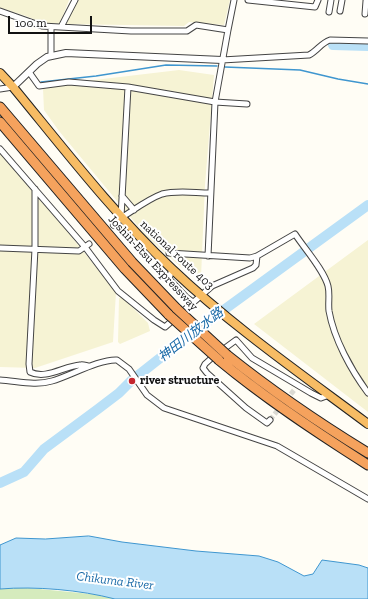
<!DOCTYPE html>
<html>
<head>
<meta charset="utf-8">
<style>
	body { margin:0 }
	#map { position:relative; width:368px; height:599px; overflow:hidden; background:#fffdf5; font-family:"Zilla Slab",serif }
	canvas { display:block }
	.scale { position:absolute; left:8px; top:16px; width:84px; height:18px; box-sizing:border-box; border:2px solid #111; border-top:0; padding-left:5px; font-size:12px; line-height:14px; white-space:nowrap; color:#111; -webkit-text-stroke:3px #fff; paint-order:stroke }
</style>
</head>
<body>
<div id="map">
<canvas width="368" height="599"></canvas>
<div class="scale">100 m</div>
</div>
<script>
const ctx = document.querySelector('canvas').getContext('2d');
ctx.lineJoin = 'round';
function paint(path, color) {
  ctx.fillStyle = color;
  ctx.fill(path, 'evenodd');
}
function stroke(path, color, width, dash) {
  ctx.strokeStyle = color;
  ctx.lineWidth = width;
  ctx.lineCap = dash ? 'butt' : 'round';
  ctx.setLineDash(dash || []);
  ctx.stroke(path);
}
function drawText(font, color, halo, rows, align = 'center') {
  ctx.font = font + ' "Zilla Slab","Noto Sans JP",serif';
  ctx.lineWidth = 4;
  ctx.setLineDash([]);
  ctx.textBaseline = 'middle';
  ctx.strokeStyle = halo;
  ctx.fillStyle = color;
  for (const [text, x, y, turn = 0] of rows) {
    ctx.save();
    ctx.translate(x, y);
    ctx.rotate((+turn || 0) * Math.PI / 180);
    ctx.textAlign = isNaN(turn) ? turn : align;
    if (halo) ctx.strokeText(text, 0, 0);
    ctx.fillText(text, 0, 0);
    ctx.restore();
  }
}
const farmland = new Path2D(`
	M 0,0 L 69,0 L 60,24 L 43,23 L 26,16 L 0,8 Z
	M 78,0 L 230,0 L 224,25 L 189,22 L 184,26 L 66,24 Z
	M 179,70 L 214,75 L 205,185 L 201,277 L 181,267 L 146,236 L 59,131 L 44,110 L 43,89 L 86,81 Z
	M 0,154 L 67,231 L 116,292 L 113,342 L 35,368 L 0,367 Z
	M 368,240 L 368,412 L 254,324 Z
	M 122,297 L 148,323 L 150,331 L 120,344 L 118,342 L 119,298 Z`);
const green = new Path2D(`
	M 19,587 L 101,595 L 115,599 L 0,599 L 0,589 Z`);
const water = new Path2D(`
	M 89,536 L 122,542 L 196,551 L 259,556 L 278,562 L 304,576 L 313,574 L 322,560 L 359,565 L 368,568 L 368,599 L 115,599 C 81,590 35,586 0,589 L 0,545 L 16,538 L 45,539 Z`);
const stream = new Path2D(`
	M 225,67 L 300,70 L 338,79 L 368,84
	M 41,82 L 96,76 L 166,65 L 217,66`);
const river = new Path2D(`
	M 333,45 L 368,46
	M 0,483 L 24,472 L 44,449 L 98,409 L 119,393 L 131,381 L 188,336 L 368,205`);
const minorTunnel = new Path2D(`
	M 286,400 L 295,389
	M 270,420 L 281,406`);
const minor = new Path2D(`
	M 248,0 L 315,7 L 318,0
	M 0,11 L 42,26 L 131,31 L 187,31 L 196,25 L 228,30 L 234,0
	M 340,11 L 342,0
	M 329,12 L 331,0
	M 365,14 L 366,1
	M 51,27 L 51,56
	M 61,27 L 75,0
	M 222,60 L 309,55 C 317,51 321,43 330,40 L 368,41
	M 29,72 L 39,86 L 69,82 L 128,87 L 215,102 L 247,104
	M 0,89 L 13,87
	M 0,149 L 85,247 L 118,291 L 154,320 L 165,327 L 212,286 L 253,268 L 256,265 L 257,256
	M 35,189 L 35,249 L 29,364 L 30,372 C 46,380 64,366 80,365 C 83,364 87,366 90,366
	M 122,196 L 134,210
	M 121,217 L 128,87
	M 121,218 C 134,210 148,199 162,194 C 177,190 195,193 210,193
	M 0,248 L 79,251 L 89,244
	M 169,253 L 250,258 L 257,256 L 295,234 C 304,248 324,270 328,286 C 330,294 328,303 329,311 C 334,339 351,370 368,393
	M 208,256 L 215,102 L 228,30
	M 172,269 L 169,279 L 186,297 L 193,302
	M 221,351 L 236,340 L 252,358 L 311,393 L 321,398 L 329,395
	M 215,355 L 205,364 L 203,368 L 207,373 L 246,408 L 267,423 L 270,420
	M 0,380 C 17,381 36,386 52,381 C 70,376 99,359 117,360 L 129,369 L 147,395 L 164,408 L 277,446 L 368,499`);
const tertiary = new Path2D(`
	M 13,87 L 37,64 L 47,57 L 66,53 L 222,60
	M 114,225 L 121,218`);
const trunk = new Path2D(`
	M 0,73 L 13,87 C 64,149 113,213 172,269 C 232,326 301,374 368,424`);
const motorway = new Path2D(`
	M 0,107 L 132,262 L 177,309
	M 0,122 L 125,269 L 169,315
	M 227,355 C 272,391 319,423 368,453
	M 219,360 C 266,399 316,432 368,465`);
const motorwayBridge = new Path2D(`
	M 177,309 L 227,355
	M 169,315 L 219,360`);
const markers = [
	[132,381,4,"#c4262e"]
];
const streetNames = [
	["national route 403",177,255,43],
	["Joshin-Etsu Expressway",153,263,47]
];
const poiNames = [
	["river structure",140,381]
];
const waterNames = [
	["神田川放水路",191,335,-38],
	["Chikuma River",115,581,7]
];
paint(farmland, '#f6f3d4');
paint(green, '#d5ebbd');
paint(water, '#b9e0f7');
stroke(water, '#3f96cf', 1);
stroke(stream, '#3f96cf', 1.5);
stroke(river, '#b9e0f7', 10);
stroke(minorTunnel, '#dbdad3', 5, [5, 2.5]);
stroke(minor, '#444', 7);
stroke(tertiary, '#444', 8);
stroke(trunk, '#222', 10);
stroke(motorway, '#222', 11);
stroke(minor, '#fff', 5);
stroke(tertiary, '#fff', 6);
stroke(trunk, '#f7bc64', 8);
stroke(motorway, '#f5a25d', 9);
stroke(motorwayBridge, '#222', 11, []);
stroke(motorwayBridge, '#f5a25d', 9);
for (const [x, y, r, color] of markers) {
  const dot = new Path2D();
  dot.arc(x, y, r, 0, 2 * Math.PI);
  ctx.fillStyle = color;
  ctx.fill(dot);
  stroke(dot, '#fff', 1.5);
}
drawText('12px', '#111', '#fff', streetNames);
drawText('bold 12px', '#111', '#fff', poiNames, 'left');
drawText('italic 13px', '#1768a6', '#fff', waterNames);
</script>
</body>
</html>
